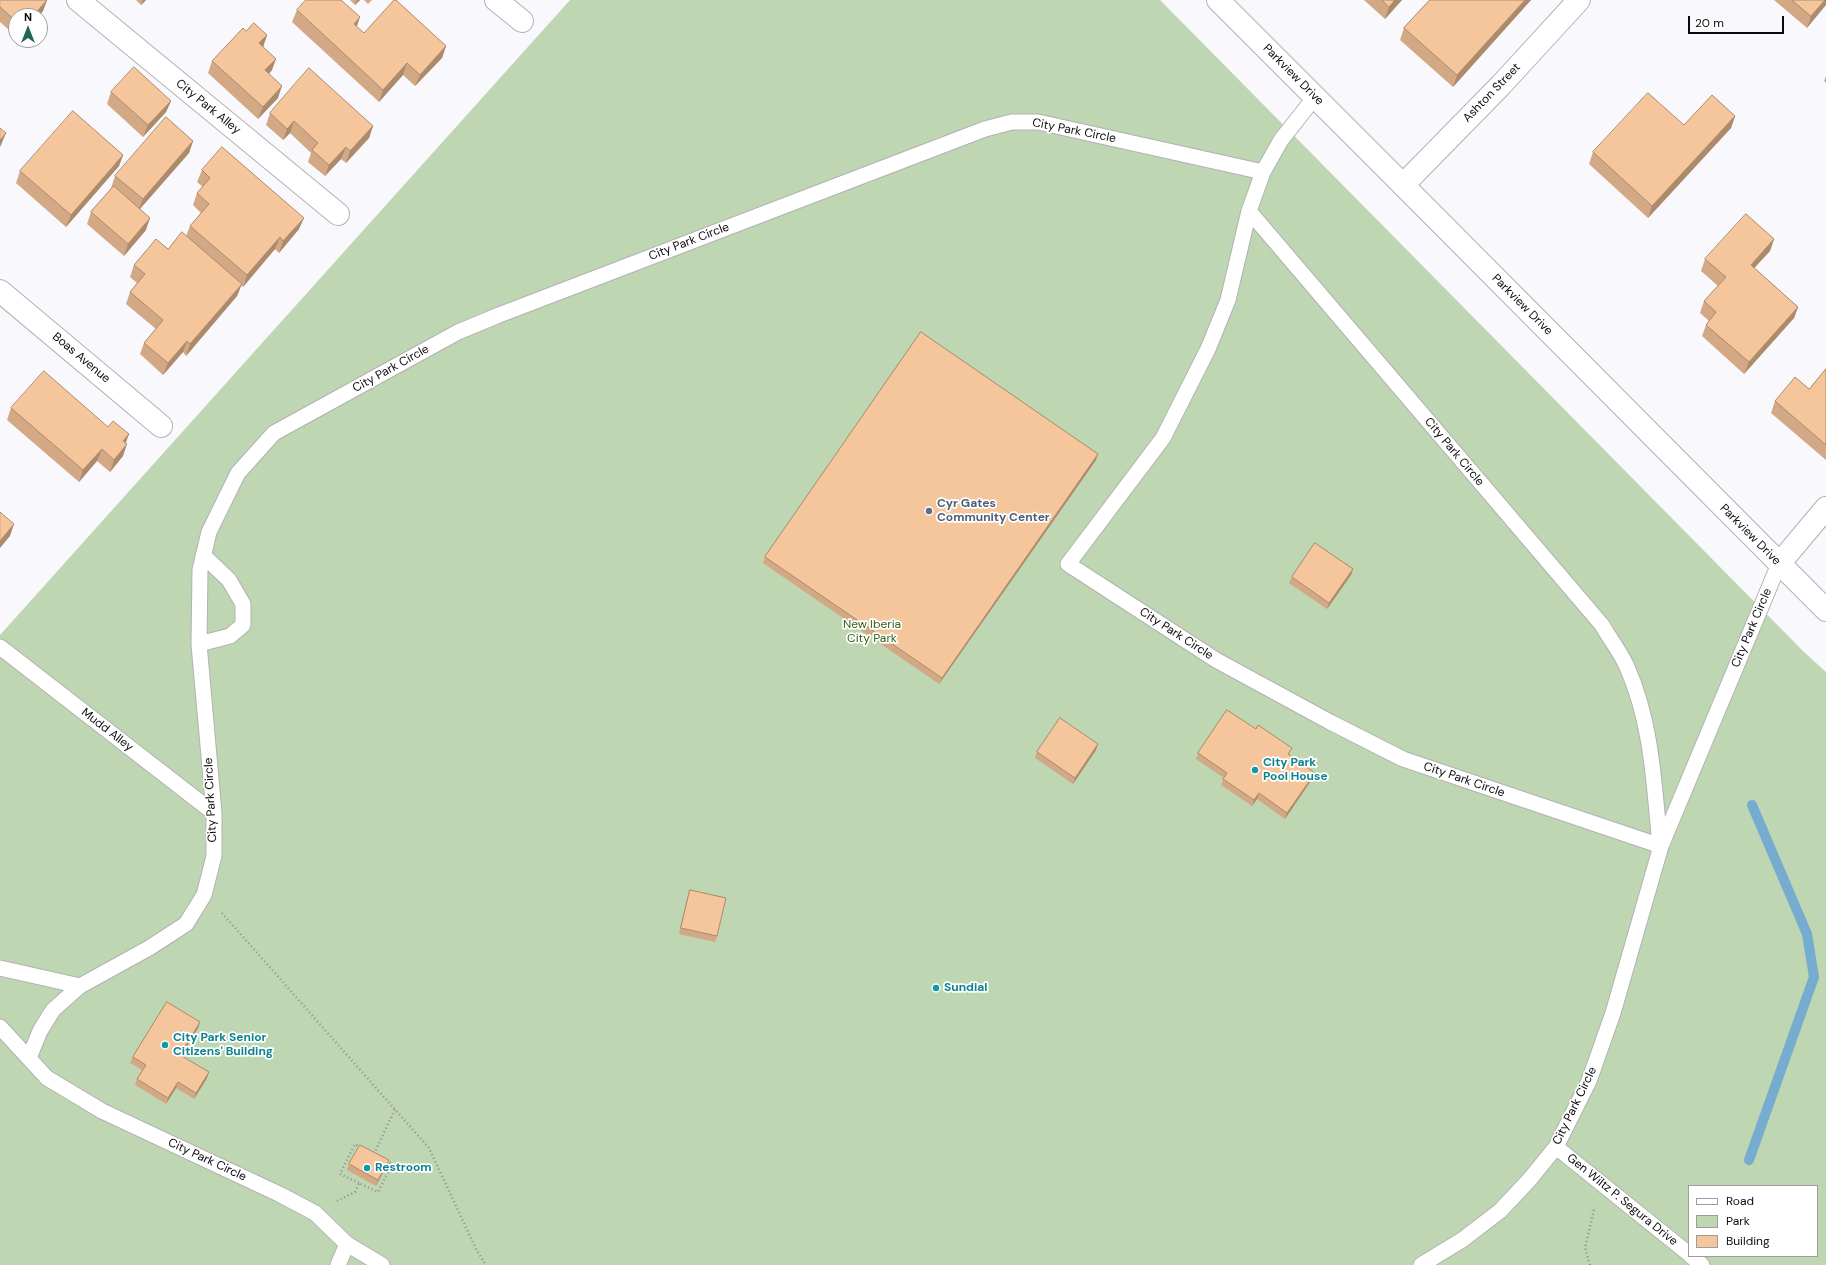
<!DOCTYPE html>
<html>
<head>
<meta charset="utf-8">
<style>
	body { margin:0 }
	#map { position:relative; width:1826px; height:1265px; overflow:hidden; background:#f9f8fc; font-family:"DM Sans",sans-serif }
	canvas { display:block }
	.legend { position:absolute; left:1688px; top:1185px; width:130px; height:72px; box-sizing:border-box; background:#fff; border:1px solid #9d9d9e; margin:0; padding:5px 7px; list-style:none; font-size:12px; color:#0b0b0c }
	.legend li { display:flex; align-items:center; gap:8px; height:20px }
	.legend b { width:20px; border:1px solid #9d9d9e }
	.north { position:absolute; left:8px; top:8px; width:40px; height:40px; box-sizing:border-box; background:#fff; border:1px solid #9d9d9e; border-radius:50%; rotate:0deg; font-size:11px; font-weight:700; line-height:16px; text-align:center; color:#0b0b0c }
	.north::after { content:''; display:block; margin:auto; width:14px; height:18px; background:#206557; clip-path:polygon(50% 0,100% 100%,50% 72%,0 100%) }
	.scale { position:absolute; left:1688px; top:16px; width:96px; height:18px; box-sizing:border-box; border:2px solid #0b0b0c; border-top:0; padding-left:5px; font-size:12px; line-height:14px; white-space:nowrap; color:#0b0b0c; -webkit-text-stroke:3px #fff; paint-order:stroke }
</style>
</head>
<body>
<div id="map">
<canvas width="1826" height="1265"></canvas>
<ul class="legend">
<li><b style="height:5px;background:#fff"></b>Road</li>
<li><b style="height:11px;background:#bed6b1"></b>Park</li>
<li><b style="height:11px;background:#f5c59b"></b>Building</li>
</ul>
<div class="north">N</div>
<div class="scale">20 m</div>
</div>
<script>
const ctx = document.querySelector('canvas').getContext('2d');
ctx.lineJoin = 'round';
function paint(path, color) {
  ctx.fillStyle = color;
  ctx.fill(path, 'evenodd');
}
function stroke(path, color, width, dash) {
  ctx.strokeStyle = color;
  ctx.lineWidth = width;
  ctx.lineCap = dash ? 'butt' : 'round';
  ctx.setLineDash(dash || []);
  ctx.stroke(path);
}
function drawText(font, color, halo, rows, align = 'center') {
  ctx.font = font + ' "DM Sans",sans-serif';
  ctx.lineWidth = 3.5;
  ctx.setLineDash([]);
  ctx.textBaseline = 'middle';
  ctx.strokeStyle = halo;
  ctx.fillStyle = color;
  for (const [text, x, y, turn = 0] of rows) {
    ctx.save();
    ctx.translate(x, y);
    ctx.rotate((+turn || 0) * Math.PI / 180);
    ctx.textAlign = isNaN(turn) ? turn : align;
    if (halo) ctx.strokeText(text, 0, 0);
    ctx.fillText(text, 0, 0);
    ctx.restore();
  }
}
const green = new Path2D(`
	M 570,0 L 1160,0 L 1804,652 L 1826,672 L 1826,1265 L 0,1265 L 0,635 ZM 1689,1186 L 1817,1186 L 1817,1256 L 1689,1256 Z`);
const stream = new Path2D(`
	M 1749,1160 L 1814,977 L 1807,934 L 1752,805`);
const path = new Path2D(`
	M 222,913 L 429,1148 L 476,1249 L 486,1265
	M 374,1154 L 395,1109
	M 359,1183 L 340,1174 L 355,1144 L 360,1147
	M 337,1201 L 355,1192 L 359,1183 L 378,1192 L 392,1164 L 386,1160
	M 1590,1265 L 1585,1248 L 1594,1209`);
const service = new Path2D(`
	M 1315,97 L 1281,140 L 1263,172 L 1249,211 L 1228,300 L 1208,349 L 1163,438 L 1068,564 L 1216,660 L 1330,722 L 1403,759 L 1661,846
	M 1249,211 L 1602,625 C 1610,639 1621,653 1627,667 C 1652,723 1654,785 1660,845
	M 199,644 L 230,636 L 243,625 L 243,604 L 229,580 L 203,555
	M 0,647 L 214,813
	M 0,968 L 80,986
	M 0,1027 L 47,1078 L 102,1111 L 279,1194 L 315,1213 L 347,1244 L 382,1265
	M 29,1058 L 40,1031 L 53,1010 L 80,986 L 149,948 L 186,924 L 204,895 L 214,856 L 214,813 L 199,644 L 200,570 L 209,532 L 238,473 L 274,433 L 458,332 L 499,315 L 985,129 L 1012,122 L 1038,122 L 1263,172
	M 1556,1147 L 1689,1254
	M 1691,1256 L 1702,1265
	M 338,1265 L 347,1244
	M 1421,1265 L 1462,1240 L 1500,1211 L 1530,1179 L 1556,1147 L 1589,1081 L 1613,1013 L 1661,846 L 1779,564`);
const minor = new Path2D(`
	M 78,0 L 338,214
	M 496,0 L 522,21
	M 1218,0 L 1403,185
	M 0,291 L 161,426
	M 1779,564 L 1826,508`);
const secondary = new Path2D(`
	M 1579,0 L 1501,85 L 1403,185 L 1826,610`);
const wall = new Path2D(`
	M 0,0 L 47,0 L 43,11 L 39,16 L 16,16 L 16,36 L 0,22 Z
	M 136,0 L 146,0 L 141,5 Z
	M 350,0 L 360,0 L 355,5 Z
	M 364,0 L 372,0 L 368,4 Z
	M 1364,0 L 1402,0 L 1385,19 Z
	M 1430,0 L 1531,0 L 1453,87 L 1400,40 L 1404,28 Z
	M 1774,0 L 1826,0 L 1807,28 Z
	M 297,10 L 356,27 L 364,33 L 446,46 L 442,58 L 415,86 L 403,75 L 379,102 L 292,22 Z
	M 246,31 L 267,35 L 263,47 L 272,70 L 269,74 L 278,98 L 258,119 L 208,73 L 212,61 Z
	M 1826,76 L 1826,83 L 1824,81 Z
	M 111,92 L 171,101 L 166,112 L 143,137 L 107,104 Z
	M 270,113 L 373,126 L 369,138 L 346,163 L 341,159 L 325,176 L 308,162 L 311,153 L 290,133 L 283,140 L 266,125 Z
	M 1735,116 L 1731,128 L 1648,218 L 1589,164 L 1593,152 L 1684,125 Z
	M 193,141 L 189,153 L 140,209 L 146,230 L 124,256 L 87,224 L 91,212 L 112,188 L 111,188 L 115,176 Z
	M 123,155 L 119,166 L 66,227 L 16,183 L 20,171 Z
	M 202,170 L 299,229 L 279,253 L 275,249 L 243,287 L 241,285 L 237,296 L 186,356 L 183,352 L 163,375 L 140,354 L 144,343 L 156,329 L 126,304 L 130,292 L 137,283 L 130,277 L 134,265 L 168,249 L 186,236 L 190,226 L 201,213 L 193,205 L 197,193 L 203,187 L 197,182 Z
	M 1774,239 L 1770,251 L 1754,268 L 1798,307 L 1794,318 L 1744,374 L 1702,336 L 1706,325 L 1709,321 L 1700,313 L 1704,301 L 1718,286 L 1701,271 L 1705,259 Z
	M 1826,369 L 1826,460 L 1771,413 L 1775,401 L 1809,389 Z
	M 11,408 L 108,427 L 129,434 L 126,443 L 123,456 L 110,472 L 97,461 L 79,482 L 7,420 Z
	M 1096,460 L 939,684 L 763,563 L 765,557 Z
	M 1353,569 L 1351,575 L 1327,609 L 1289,583 L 1292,577 Z
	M 1098,744 L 1096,750 L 1073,784 L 1035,758 L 1037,752 Z
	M 1198,753 L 1290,754 L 1290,755 L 1315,773 L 1312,779 L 1285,819 L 1257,799 L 1252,806 L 1221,785 L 1224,778 L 1196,759 Z
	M 690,890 L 717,936 L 715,942 L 679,934 L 688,896 Z
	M 200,1022 L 198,1028 L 181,1055 L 207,1078 L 194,1099 L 176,1088 L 166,1104 L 135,1085 L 137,1079 L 142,1070 L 130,1063 L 133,1057 Z
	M 389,1160 L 376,1186 L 347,1170 L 349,1164 Z`);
const shadedWall = new Path2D(`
	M 47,0 L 43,11 L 39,16 L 33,16 Z
	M 143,0 L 146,0 L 141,5 Z
	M 357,0 L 360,0 L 355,5 Z
	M 1395,0 L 1402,0 L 1385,19 L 1389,7 Z
	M 1525,0 L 1531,0 L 1453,87 L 1457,75 Z
	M 1825,0 L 1826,0 L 1826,5 L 1807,28 L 1811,16 Z
	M 360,17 L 356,29 L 354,24 Z
	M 267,35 L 263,47 L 259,43 Z
	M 446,46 L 442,58 L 415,86 L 420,75 Z
	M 276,59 L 272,70 L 261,82 L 265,70 Z
	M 407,63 L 403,75 L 379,102 L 383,90 Z
	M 282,86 L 278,98 L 258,119 L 263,107 Z
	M 171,101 L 166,112 L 143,137 L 148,125 Z
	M 1735,116 L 1731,128 L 1648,218 L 1652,206 Z
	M 294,121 L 290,133 L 283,140 L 287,129 Z
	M 373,126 L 369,138 L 346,163 L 350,151 Z
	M 6,133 L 1,145 L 0,147 L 0,140 Z
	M 193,141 L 189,153 L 138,211 L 143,199 Z
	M 346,147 L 341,159 L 325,176 L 329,165 Z
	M 123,155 L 119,166 L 66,227 L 71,215 Z
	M 150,218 L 146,230 L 124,256 L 128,244 Z
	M 304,218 L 299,229 L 279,253 L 283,241 Z
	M 280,237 L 275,249 L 243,287 L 247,275 Z
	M 1774,239 L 1770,251 L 1746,277 L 1751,265 Z
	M 242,284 L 237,296 L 186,356 L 190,344 Z
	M 1798,307 L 1794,318 L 1744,374 L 1749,362 Z
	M 187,341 L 183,352 L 163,375 L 168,363 Z
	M 129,434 L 124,446 L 123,441 Z
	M 127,444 L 123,456 L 110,472 L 114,460 Z
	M 102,449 L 97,461 L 79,482 L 83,470 Z
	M 1098,454 L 1096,460 L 939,684 L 942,678 Z
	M 14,524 L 10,536 L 0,548 L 0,541 Z
	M 1353,569 L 1351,575 L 1327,609 L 1329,603 Z
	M 1098,744 L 1096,750 L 1073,784 L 1075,778 Z
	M 1315,773 L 1312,779 L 1285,819 L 1287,813 Z
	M 1259,793 L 1257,799 L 1252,806 L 1254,800 Z
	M 200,1022 L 198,1028 L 178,1061 L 180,1055 Z
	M 209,1072 L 207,1078 L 194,1099 L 196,1093 Z
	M 178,1082 L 176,1088 L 166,1104 L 168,1098 Z
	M 389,1160 L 376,1186 L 378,1180 Z`);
const building = new Path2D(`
	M 0,0 L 47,0 L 33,16 L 16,16 L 16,21 L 0,7 Z
	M 306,0 L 341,0 L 360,17 L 354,24 L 364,33 L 394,0 L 396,0 L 446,46 L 420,75 L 407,63 L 383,90 L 297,10 Z
	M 1382,0 L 1395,0 L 1389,7 Z
	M 1430,0 L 1525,0 L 1457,75 L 1404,28 Z
	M 1792,0 L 1825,0 L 1811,16 Z
	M 254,23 L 267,35 L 259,43 L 276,59 L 265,70 L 282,86 L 263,107 L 212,61 L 243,28 L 246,31 Z
	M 134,67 L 171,101 L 148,125 L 111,92 Z
	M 309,68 L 373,126 L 350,151 L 346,147 L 329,165 L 312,150 L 318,143 L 294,121 L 287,129 L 270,113 Z
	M 1648,93 L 1684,125 L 1712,95 L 1735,116 L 1652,206 L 1593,152 Z
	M 73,111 L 123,155 L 71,215 L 20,171 Z
	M 166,117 L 193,141 L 143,199 L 115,176 Z
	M 0,128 L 6,133 L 0,140 Z
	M 222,147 L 304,218 L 283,241 L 280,237 L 247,275 L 190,226 L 209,204 L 197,193 L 210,178 L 202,170 Z
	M 114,186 L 150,218 L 128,244 L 91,212 Z
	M 1746,214 L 1774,239 L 1751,265 L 1798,307 L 1749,362 L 1706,325 L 1716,312 L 1704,301 L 1726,277 L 1705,259 Z
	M 182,232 L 242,284 L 190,344 L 187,341 L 168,363 L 144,343 L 163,320 L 130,292 L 145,274 L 134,265 L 156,239 L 168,249 Z
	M 921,332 L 1098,454 L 942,678 L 765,557 Z
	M 1826,369 L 1826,445 L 1775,401 L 1795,377 L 1809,389 Z
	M 44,371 L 108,427 L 113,421 L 129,434 L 123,441 L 127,444 L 114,460 L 102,449 L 83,470 L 11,408 Z
	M 0,512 L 14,524 L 0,541 Z
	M 1315,543 L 1353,569 L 1329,603 L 1292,577 Z
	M 1227,710 L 1256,729 L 1258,725 L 1292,748 L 1288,754 L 1315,773 L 1287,813 L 1259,793 L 1254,800 L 1223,779 L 1227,773 L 1198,753 Z
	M 1060,718 L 1098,744 L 1075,778 L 1037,752 Z
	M 690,890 L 726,898 L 717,936 L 681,928 Z
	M 167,1002 L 200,1022 L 180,1055 L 209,1072 L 196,1093 L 178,1082 L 168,1098 L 137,1079 L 146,1065 L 133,1057 Z
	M 360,1145 L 389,1160 L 378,1180 L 349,1164 Z`);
const markers = [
	[929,511,4,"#5c6f8a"],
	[1255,770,4,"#0f9aa8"],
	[936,988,4,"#0f9aa8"],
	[165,1045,4,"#0f9aa8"],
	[367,1168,4,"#0f9aa8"]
];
const streetNames = [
	["Parkview Drive",1293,75,45],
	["Ashton Street",1492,93,-46],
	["City Park Alley",208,107,39],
	["City Park Circle",1074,131,11],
	["City Park Circle",689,242,-21],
	["Parkview Drive",1522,305,45],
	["Boas Avenue",81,358,40],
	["City Park Circle",391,369,-29],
	["City Park Circle",1454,452,50],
	["Parkview Drive",1750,535,45],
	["City Park Circle",1752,628,-67],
	["City Park Circle",1176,634,33],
	["Mudd Alley",107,730,38],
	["City Park Circle",1464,780,19],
	["City Park Circle",211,800,-93],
	["City Park Circle",1575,1106,-64],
	["City Park Circle",207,1160,25],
	["Gen Wiltz P. Segura Drive",1622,1200,39]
];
const serviceNames = [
	["Cyr Gates",937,504],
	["Community Center",937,518]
];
const parkNames = [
	["New Iberia",872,625],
	["City Park",872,639]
];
const cultureNames = [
	["City Park",1263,763],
	["Pool House",1263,777],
	["Sundial",944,988],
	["City Park Senior",173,1038],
	["Citizens' Building",173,1052],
	["Restroom",375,1168]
];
paint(green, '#bed6b1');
stroke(stream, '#76acd0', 10);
stroke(service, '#b2b2b5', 17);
stroke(minor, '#b2b2b5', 24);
stroke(secondary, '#b2b2b5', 24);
stroke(path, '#908f92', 2.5, [1, 3]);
stroke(service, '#fff', 15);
stroke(minor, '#fff', 22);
stroke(secondary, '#fff', 22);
paint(wall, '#d3a985');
paint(shadedWall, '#ac8a6c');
paint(building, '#f5c59b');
stroke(building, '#ac8a6c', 1);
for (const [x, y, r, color] of markers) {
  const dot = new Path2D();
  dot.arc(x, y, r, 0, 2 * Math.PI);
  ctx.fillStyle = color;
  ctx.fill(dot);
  stroke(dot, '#fff', 1.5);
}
drawText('12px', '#0b0b0c', '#fff', streetNames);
drawText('bold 12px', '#4e5e75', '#fff', serviceNames, 'left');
drawText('12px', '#38601b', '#fff', parkNames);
drawText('bold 12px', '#0d838f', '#fff', cultureNames, 'left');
</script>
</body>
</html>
